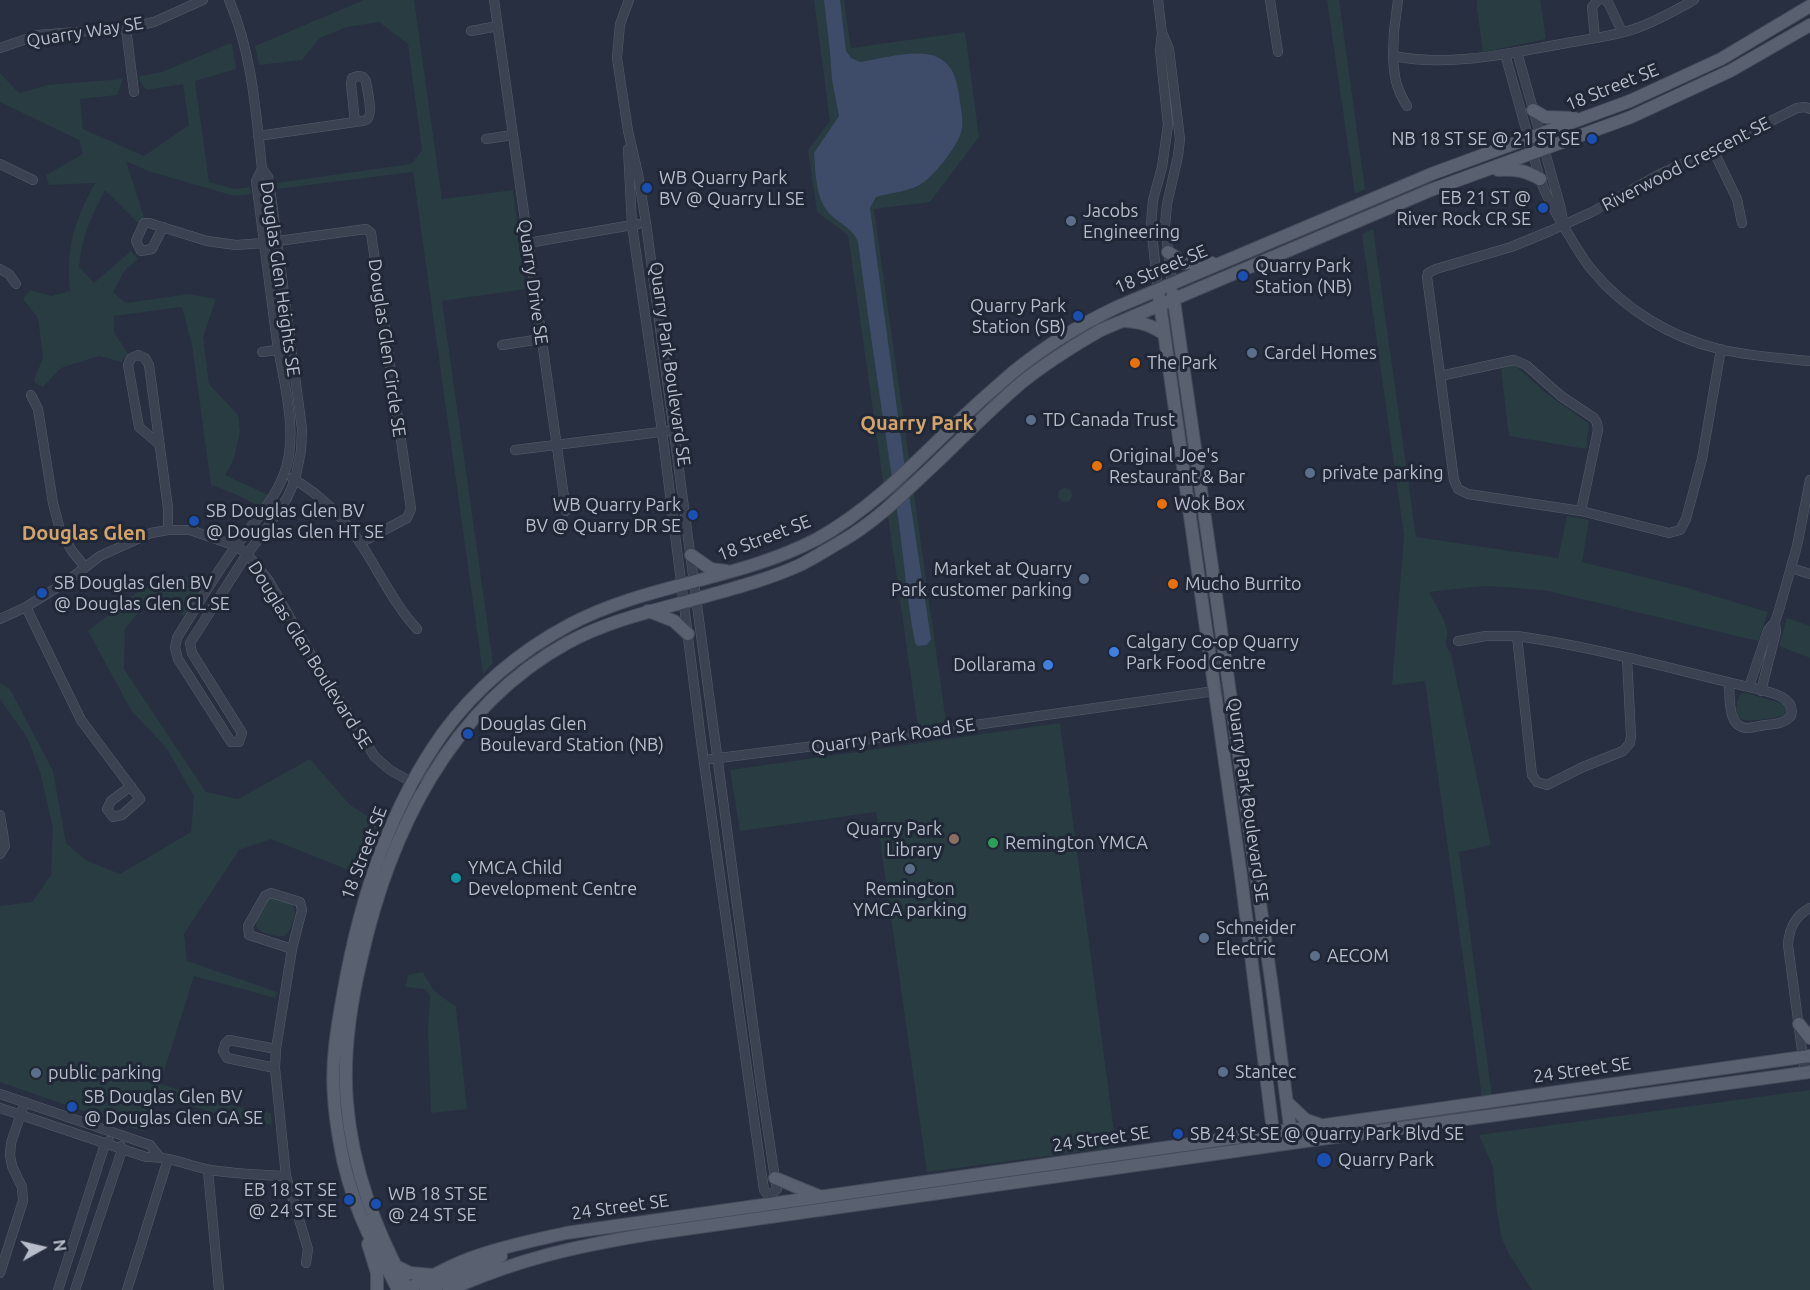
<!DOCTYPE html>
<html>
<head>
<meta charset="utf-8">
<style>
	body { margin:0 }
	#map { position:relative; width:1810px; height:1290px; overflow:hidden; background:#272f41; font-family:Ubuntu,sans-serif }
	canvas { display:block }
	.north { position:absolute; left:12px; top:1218px; width:60px; height:60px; -webkit-text-stroke:4px #202736; paint-order:stroke; rotate:82deg; font-size:16px; font-weight:700; line-height:24px; text-align:center; color:#b8bdcb }
	.north::after { content:''; display:block; margin:auto; width:21px; height:27px; background:#b8bdcb; clip-path:polygon(50% 0,100% 100%,50% 72%,0 100%) }
</style>
</head>
<body>
<div id="map">
<canvas width="1810" height="1290"></canvas>
<div class="north">N</div>
</div>
<script>
const ctx = document.querySelector('canvas').getContext('2d');
ctx.lineJoin = 'round';
function paint(path, color) {
  ctx.fillStyle = color;
  ctx.fill(path, 'evenodd');
}
function stroke(path, color, width, dash) {
  ctx.strokeStyle = color;
  ctx.lineWidth = width;
  ctx.lineCap = dash ? 'butt' : 'round';
  ctx.setLineDash(dash || []);
  ctx.stroke(path);
}
function drawText(font, color, halo, rows, align = 'center') {
  ctx.font = font + ' Ubuntu,sans-serif';
  ctx.lineWidth = 6;
  ctx.setLineDash([]);
  ctx.textBaseline = 'middle';
  ctx.strokeStyle = halo;
  ctx.fillStyle = color;
  for (const [text, x, y, turn = 0] of rows) {
    ctx.save();
    ctx.translate(x, y);
    ctx.rotate((+turn || 0) * Math.PI / 180);
    ctx.textAlign = isNaN(turn) ? turn : align;
    if (halo) ctx.strokeText(text, 0, 0);
    ctx.fillText(text, 0, 0);
    ctx.restore();
  }
}
const green = new Path2D(`
	M 364,0 L 414,0 L 442,199 L 513,190 L 526,289 L 442,301 L 493,663 L 483,674 L 413,172 L 277,189 L 276,183 L 411,164 L 422,150 L 408,44 L 379,22 L 347,27 L 320,38 L 302,60 L 259,65 L 255,46 Z
	M 814,0 L 844,0 L 851,48 L 965,32 L 979,137 L 930,202 L 874,209 L 946,722 L 918,727 L 848,235 L 817,212 L 808,150 L 830,121 Z
	M 1327,0 L 1339,0 L 1365,189 L 1355,194 Z
	M 1477,0 L 1540,0 L 1546,39 L 1483,52 L 1477,9 Z
	M 228,44 L 232,44 L 236,69 L 195,81 L 209,182 L 234,189 L 250,187 L 251,194 L 234,196 L 148,171 L 126,161 L 144,217 L 140,219 L 138,223 L 105,190 C 92,215 81,238 79,267 L 94,283 L 131,251 L 138,259 L 125,270 L 113,292 L 126,303 L 189,294 L 216,299 L 203,337 L 209,384 L 238,415 L 240,431 L 234,459 L 225,475 L 268,495 L 261,507 L 235,494 L 211,485 L 192,345 L 182,307 L 114,316 L 114,333 L 128,353 L 122,362 L 99,356 L 61,368 L 43,387 L 35,383 L 34,379 L 43,358 L 38,318 L 23,299 L 30,290 L 51,296 L 70,291 C 66,246 74,222 95,183 L 49,185 L 46,175 L 83,154 L 79,140 L 0,102 L 0,73 L 19,93 L 48,85 L 123,79 L 117,95 L 80,99 L 83,129 L 144,156 L 189,125 L 183,84 L 146,90 L 140,81 L 139,76 L 162,72 Z
	M 1373,229 L 1416,537 L 1558,558 L 1567,516 L 1589,520 L 1582,562 L 1684,587 L 1768,612 L 1758,641 L 1548,591 L 1507,587 L 1483,586 L 1429,592 C 1434,602 1445,619 1447,630 C 1449,640 1441,642 1451,653 L 1491,845 L 1459,852 L 1492,1096 L 1482,1098 L 1425,681 L 1392,685 L 1404,536 L 1362,234 Z
	M 1513,365 L 1516,366 L 1542,390 L 1588,423 L 1589,427 L 1586,449 L 1509,436 L 1501,369 Z
	M1058 495a7 7 0 1 1 14 0a7 7 0 1 1-14 0Z
	M 175,577 L 190,577 L 204,586 L 184,615 L 145,604 L 125,629 L 124,669 L 206,792 L 238,799 L 310,759 L 350,805 L 382,825 L 361,875 L 271,839 L 239,850 L 184,934 L 187,961 L 277,992 L 275,998 L 194,976 L 160,1084 L 241,1108 L 271,1113 L 272,1125 L 211,1112 L 156,1095 L 144,1132 L 0,1082 L 0,906 L 32,902 L 51,875 L 53,828 L 40,772 L 28,739 L 0,699 L 0,683 L 10,689 L 53,771 L 66,843 L 87,861 L 120,874 L 191,832 L 194,796 L 167,749 L 131,710 L 88,631 L 135,594 L 150,585 Z
	M 1787,618 L 1810,626 L 1810,658 L 1779,646 Z
	M 1746,693 L 1784,704 C 1787,709 1787,711 1784,716 C 1774,717 1742,726 1737,715 C 1736,712 1737,705 1737,701 L 1741,694 Z
	M 1060,723 L 1116,1147 L 927,1172 L 876,812 L 740,831 L 730,770 Z
	M 271,898 C 277,898 290,901 293,906 C 298,913 291,934 283,936 C 278,937 273,935 268,934 C 260,932 257,929 255,921 L 268,900 Z
	M 423,972 L 433,990 L 456,1007 L 467,1109 L 431,1113 L 428,1030 L 430,995 L 425,989 L 405,987 L 408,975 Z
	M 1810,1090 L 1810,1290 L 1532,1290 L 1509,1254 L 1502,1239 L 1497,1212 L 1493,1167 L 1479,1135 Z`);
const water = new Path2D(`
	M 824,0 L 840,0 L 846,51 L 851,58 L 860,62 C 880,59 918,48 937,57 C 957,66 958,88 961,108 C 962,117 964,126 960,135 C 955,149 936,173 924,182 C 911,192 892,192 876,197 L 870,208 L 904,461 L 931,639 L 927,645 L 918,646 L 915,643 C 907,601 904,559 898,517 C 884,425 870,334 858,242 C 854,230 841,224 832,216 C 815,200 816,175 814,153 L 839,116 L 832,80 L 830,52 Z`);
const minor = new Path2D(`
	M 229,0 C 252,52 256,113 262,169
	M 494,0 L 566,511
	M 629,0 L 620,24 L 617,58 L 628,131 L 638,174 L 646,223 L 762,1092 L 775,1178 L 777,1189 L 769,1196
	M 1158,0 L 1162,33 L 1160,50 L 1168,125 L 1162,167 L 1153,200 L 1151,225 L 1158,290
	M 1270,0 L 1278,52
	M 1398,0 L 1394,31 L 1393,56 C 1450,67 1505,54 1561,44 C 1586,39 1612,37 1637,28 C 1657,21 1676,10 1694,0
	M 1605,0 L 1609,4 L 1622,32
	M 126,28 L 134,92
	M 471,31 L 498,26
	M 1163,35 L 1169,49 L 1180,139 L 1178,156 L 1167,204 L 1165,226 L 1172,284
	M 1595,38 L 1592,7 L 1598,0
	M 0,48 L 38,35 L 126,28 L 154,22 L 203,0
	M 1517,52 L 1561,209 L 1563,223
	M 1505,54 L 1540,179 C 1547,198 1556,214 1567,232 C 1575,245 1582,258 1592,270 C 1624,309 1670,337 1719,349 C 1748,356 1780,358 1810,361
	M 1393,56 C 1394,77 1396,88 1407,106
	M 258,136 L 355,122 C 356,122 365,121 366,120 C 374,116 367,89 366,81 L 363,77 L 358,76 L 352,78 L 351,84 L 355,122
	M 486,139 L 513,135
	M 628,149 L 632,225 L 662,431 L 702,748 L 764,1190 L 769,1196 L 770,1200
	M 1713,150 L 1737,199 L 1742,223
	M 0,164 L 33,180
	M 262,169 L 268,177 L 270,188 L 302,429 L 301,451 L 295,480 L 287,498 L 265,531 L 247,554 L 190,643 L 192,653 L 242,733 L 239,742 L 231,742 L 178,659 L 175,648 L 177,638 C 196,607 215,575 236,546 C 253,523 274,501 284,474 C 300,432 282,378 276,335 C 269,283 263,232 256,181 Z
	M 163,227 L 152,249 L 141,251 L 136,241 L 144,223 L 149,223 L 207,241 L 236,245 L 263,243 L 366,229 L 371,233 L 411,509 L 407,518 L 360,543
	M 528,243 L 638,224
	M 0,269 L 9,274 L 16,284
	M 502,345 L 541,339
	M 1721,349 L 1702,459 L 1686,519 L 1680,530 L 1669,533 L 1581,511 L 1468,494 L 1458,489 L 1454,480 L 1427,277 L 1428,273 L 1436,269 L 1511,247 L 1550,231 L 1592,212 L 1658,175 L 1713,150 L 1797,108 L 1805,107 L 1810,109
	M 262,352 L 283,349
	M 1440,376 L 1514,360 L 1526,365 L 1561,396 L 1594,418 L 1597,423 L 1598,430 L 1581,511
	M 31,395 L 38,409 L 53,503 L 60,530 L 72,551 L 85,567
	M 160,445 L 139,427 L 128,365 L 131,358 L 138,355 L 145,358 L 149,365 L 168,508 L 168,530
	M 515,450 L 668,431
	M 292,478 C 319,494 344,518 361,544 C 380,573 394,604 417,629
	M 1791,568 L 1810,574
	M 26,607 L 81,720 L 140,799 L 122,815 L 113,817 L 107,809 L 111,801 L 131,786
	M 0,619 L 26,607 L 66,582 L 100,556 L 151,533 L 168,530 L 190,530 L 236,546 L 247,554 L 269,581 L 313,658 L 375,757 L 390,770 L 424,789
	M 1458,641 L 1486,636 L 1517,636
	M 1627,659 L 1631,736 L 1630,743 L 1623,751 L 1583,767 L 1547,785 L 1537,782 L 1532,775 L 1517,636 C 1595,647 1672,669 1749,687 C 1764,691 1797,695 1791,716 C 1784,724 1774,724 1765,725 C 1759,726 1752,728 1746,728 C 1727,726 1730,697 1729,683
	M 1749,687 L 1768,630 L 1775,622 L 1779,610 L 1797,546 L 1810,480
	M 1761,691 L 1776,632 L 1775,622
	M 711,759 L 926,732 L 1229,689
	M 0,815 L 5,846 L 0,854
	M 292,949 L 249,935 L 248,926 L 265,896 L 271,893 L 300,902 L 302,910 L 292,949 L 276,1049 L 275,1068 L 286,1176 L 308,1249 L 306,1263
	M 275,1068 L 227,1058 L 223,1051 L 225,1044 L 229,1040 L 276,1049
	M 1805,1073 L 1788,945 C 1789,928 1795,916 1810,908
	M 0,1094 L 150,1145 L 159,1156
	M 0,1108 L 146,1157 C 169,1156 189,1166 211,1170 C 236,1174 261,1175 286,1176
	M 208,1170 L 219,1290
	M 0,1273 L 23,1201 L 22,1187 L 12,1166 L 10,1155 L 11,1143 L 25,1102
	M 58,1290 L 105,1144 L 109,1141
	M 75,1290 L 122,1150 L 121,1146
	M 127,1290 L 168,1159`);
const major = new Path2D(`
	M 1533,110 L 1545,117 L 1574,118
	M 1498,170 C 1514,169 1525,170 1540,179
	M 1168,252 L 1184,263 L 1212,263
	M 1173,294 L 1272,987 L 1291,1135
	M 1159,297 L 1241,876 L 1274,1139
	M 1125,321 C 1141,322 1151,325 1164,334
	M 691,555 L 711,569 L 726,571
	M 648,611 L 674,621 L 688,634
	M 1799,1024 L 1810,1038
	M 1287,1102 L 1306,1120 L 1318,1124
	M 775,1178 L 819,1196
	M 368,1244 L 377,1273 L 377,1290
	M 396,1266 L 410,1273 L 433,1275
	M 398,1290 C 389,1270 377,1252 368,1233 C 357,1210 349,1185 343,1160 C 339,1140 335,1118 334,1097 C 331,1063 337,1028 343,995 C 359,902 388,810 443,733 C 475,689 520,651 569,625 C 645,584 739,580 817,539 C 868,511 909,469 950,429 C 970,410 991,391 1012,373 C 1045,346 1079,325 1117,307 L 1434,173 L 1630,101 L 1721,59 L 1810,6
	M 406,1290 C 429,1278 450,1265 474,1257 C 504,1246 535,1240 566,1233 L 1810,1056
	M 408,1290 C 376,1230 353,1172 347,1103 C 343,1056 350,1006 361,960 C 389,834 449,708 567,643 C 607,621 652,611 696,599 C 731,589 767,580 800,565 C 814,558 828,549 842,541 C 878,520 906,491 936,463 C 964,436 992,408 1021,383 C 1046,363 1073,346 1101,330 L 1431,190 L 1631,117 L 1730,71 L 1810,25
	M 426,1290 L 501,1256
	M 449,1290 C 517,1259 577,1246 650,1234 L 1306,1141 L 1810,1072`);
const markers = [
	[1592,139,6,"#1a4fb4"],
	[647,188,6,"#1a4fb4"],
	[1543,208,6,"#1a4fb4"],
	[1071,221,6,"#5c6f8a"],
	[1243,276,6,"#1a4fb4"],
	[1078,316,6,"#1a4fb4"],
	[1252,353,6,"#5c6f8a"],
	[1135,363,6,"#e8710a"],
	[1031,420,6,"#5c6f8a"],
	[1097,466,6,"#e8710a"],
	[1310,473,6,"#5c6f8a"],
	[1162,504,6,"#e8710a"],
	[693,515,6,"#1a4fb4"],
	[194,521,6,"#1a4fb4"],
	[1084,579,6,"#5c6f8a"],
	[1173,584,6,"#e8710a"],
	[42,593,6,"#1a4fb4"],
	[1114,652,6,"#3f7fe0"],
	[1048,665,6,"#3f7fe0"],
	[468,734,6,"#1a4fb4"],
	[954,839,6,"#8d6e63"],
	[993,843,6,"#2e9e5b"],
	[910,869,6,"#5c6f8a"],
	[456,878,6,"#0f9aa8"],
	[1204,938,6,"#5c6f8a"],
	[1315,956,6,"#5c6f8a"],
	[1223,1072,6,"#5c6f8a"],
	[36,1073,6,"#5c6f8a"],
	[72,1107,6,"#1a4fb4"],
	[1178,1134,6,"#1a4fb4"],
	[1324,1160,8,"#1a4fb4"],
	[349,1200,6,"#1a4fb4"],
	[376,1204,6,"#1a4fb4"]
];
const streetNames = [
	["Quarry Way SE",85,32,-9],
	["18 Street SE",1612,87,-22],
	["Riverwood Crescent SE",1686,164,-27],
	["18 Street SE",1161,269,-23],
	["Douglas Glen Heights SE",280,279,82],
	["Quarry Drive SE",533,282,82],
	["Douglas Glen Circle SE",387,348,82],
	["Quarry Park Boulevard SE",670,364,82],
	["18 Street SE",764,538,-21],
	["Douglas Glen Boulevard SE",310,655,58],
	["Quarry Park Road SE",893,736,-8],
	["Quarry Park Boulevard SE",1248,800,82],
	["18 Street SE",364,853,-69],
	["24 Street SE",1582,1070,-8],
	["24 Street SE",1101,1139,-8],
	["24 Street SE",620,1207,-8]
];
const poiNames = [
	["NB 18 ST SE @ 21 ST SE",1580,139,"right"],
	["WB Quarry Park",659,178],
	["BV @ Quarry LI SE",659,199],
	["EB 21 ST @",1531,198,"right"],
	["River Rock CR SE",1531,219,"right"],
	["Jacobs",1083,211],
	["Engineering",1083,232],
	["Quarry Park",1255,266],
	["Station (NB)",1255,287],
	["Quarry Park",1066,306,"right"],
	["Station (SB)",1066,327,"right"],
	["Cardel Homes",1264,353],
	["The Park",1147,363],
	["TD Canada Trust",1043,420],
	["Original Joe's",1109,456],
	["Restaurant & Bar",1109,477],
	["private parking",1322,473],
	["Wok Box",1174,504],
	["WB Quarry Park",681,505,"right"],
	["BV @ Quarry DR SE",681,526,"right"],
	["SB Douglas Glen BV",206,511],
	["@ Douglas Glen HT SE",206,532],
	["Market at Quarry",1072,569,"right"],
	["Park customer parking",1072,590,"right"],
	["SB Douglas Glen BV",54,583],
	["@ Douglas Glen CL SE",54,604],
	["Mucho Burrito",1185,584],
	["Calgary Co-op Quarry",1126,642],
	["Park Food Centre",1126,663],
	["Dollarama",1036,665,"right"],
	["Douglas Glen",480,724],
	["Boulevard Station (NB)",480,745],
	["Quarry Park",942,829,"right"],
	["Library",942,850,"right"],
	["Remington YMCA",1005,843],
	["YMCA Child",468,868],
	["Development Centre",468,889],
	["Remington",910,889,"center"],
	["YMCA parking",910,910,"center"],
	["Schneider",1216,928],
	["Electric",1216,949],
	["AECOM",1327,956],
	["Stantec",1235,1072],
	["public parking",48,1073],
	["SB Douglas Glen BV",84,1097],
	["@ Douglas Glen GA SE",84,1118],
	["SB 24 St SE @ Quarry Park Blvd SE",1190,1134],
	["Quarry Park",1338,1160],
	["EB 18 ST SE",337,1190,"right"],
	["@ 24 ST SE",337,1211,"right"],
	["WB 18 ST SE",388,1194],
	["@ 24 ST SE",388,1215]
];
const neighbourhoodNames = [
	["Quarry Park",917,423],
	["Douglas Glen",84,533]
];
paint(green, '#293c42');
paint(water, '#3e4b69');
stroke(minor, '#565d6b', 10);
stroke(major, '#454b5a', 14);
stroke(minor, '#3b4251', 9);
stroke(major, '#596170', 12);
for (const [x, y, r, color] of markers) {
  const dot = new Path2D();
  dot.arc(x, y, r, 0, 2 * Math.PI);
  ctx.fillStyle = color;
  ctx.fill(dot);
  stroke(dot, '#202736', 2);
}
drawText('18px', '#b8bdcb', '#202736', streetNames);
drawText('18px', '#b8bdcb', '#202736', poiNames, 'left');
drawText('bold 20px', '#d2a36b', '#202736', neighbourhoodNames);
</script>
</body>
</html>
